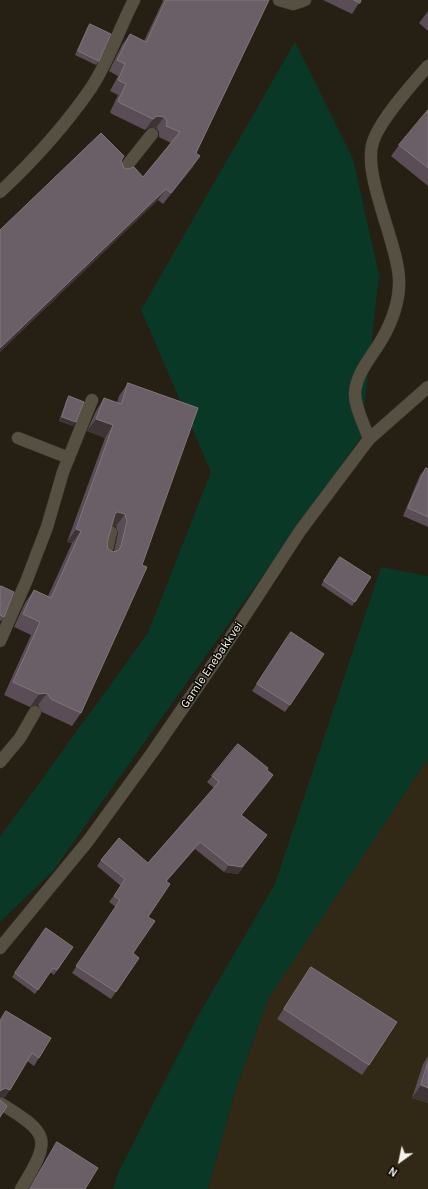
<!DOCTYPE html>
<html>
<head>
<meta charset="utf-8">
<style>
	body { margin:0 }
	#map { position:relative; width:428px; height:1189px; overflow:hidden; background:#252013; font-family:Karla,sans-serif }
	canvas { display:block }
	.north { position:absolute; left:380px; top:1141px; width:40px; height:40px; -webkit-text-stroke:3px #0c0a05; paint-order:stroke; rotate:213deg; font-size:11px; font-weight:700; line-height:16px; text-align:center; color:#f5f2e9 }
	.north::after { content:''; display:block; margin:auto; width:14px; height:18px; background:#f5f2e9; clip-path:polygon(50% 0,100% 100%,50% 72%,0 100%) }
</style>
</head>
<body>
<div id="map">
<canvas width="428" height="1189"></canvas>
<div class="north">N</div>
</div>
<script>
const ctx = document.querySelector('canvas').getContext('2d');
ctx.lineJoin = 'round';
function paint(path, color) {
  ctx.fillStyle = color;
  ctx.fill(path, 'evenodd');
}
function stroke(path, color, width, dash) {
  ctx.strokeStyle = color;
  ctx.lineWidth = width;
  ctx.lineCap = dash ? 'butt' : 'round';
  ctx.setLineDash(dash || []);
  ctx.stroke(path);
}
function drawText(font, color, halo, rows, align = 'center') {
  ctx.font = font + ' Karla,sans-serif';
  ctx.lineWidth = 3;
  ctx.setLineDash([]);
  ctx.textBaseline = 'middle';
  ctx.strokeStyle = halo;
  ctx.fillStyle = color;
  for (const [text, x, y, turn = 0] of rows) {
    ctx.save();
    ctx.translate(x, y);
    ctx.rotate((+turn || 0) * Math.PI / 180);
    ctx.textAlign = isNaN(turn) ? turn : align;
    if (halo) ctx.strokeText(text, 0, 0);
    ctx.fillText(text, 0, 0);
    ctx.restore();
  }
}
const built = new Path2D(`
	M 428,758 L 428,1189 L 208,1189 L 234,1094 L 268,999 Z`);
const green = new Path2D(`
	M 295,42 L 353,159 L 379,275 L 361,437 L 53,871 L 0,922 L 0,837 L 148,633 L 211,472 L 141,310 Z
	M 381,567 L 428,576 L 428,758 L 268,999 L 234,1094 L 208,1189 L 113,1189 L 118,1173 L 198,1016 L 275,884 Z`);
const minor = new Path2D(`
	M 279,0 L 293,4 L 305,0
	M 121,173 L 152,134
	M 0,192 C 33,161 65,126 91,88 C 109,61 119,29 134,0
	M 18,438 L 69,458
	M 369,439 C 364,424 355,408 355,393 C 356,373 373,355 382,339 C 393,320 400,299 399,278 C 397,241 362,174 373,142 C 379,121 413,83 428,66
	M 105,557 L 111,532
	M 0,641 L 26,582 L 47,527 L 63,472 L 92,400
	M 0,762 L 20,738 L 35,712
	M 0,948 L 88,841 L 152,753 L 216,660 L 300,531 L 369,439 L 428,387
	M 0,1103 C 50,1134 52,1138 21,1189`);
const wall = new Path2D(`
	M 162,0 L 269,0 L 196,153 L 193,167 L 163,204 L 158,200 L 0,352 L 0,230 L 121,161 L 124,168 L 143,177 L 171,143 L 159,137 L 159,132 L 156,128 L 150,127 L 145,130 L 112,114 L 110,112 L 118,95 L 110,91 L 118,76 L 109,71 L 122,45 L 130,34 L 144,41 L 163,1 Z
	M 323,0 L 361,0 L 352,14 Z
	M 428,11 L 428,31 L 419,23 Z
	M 90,24 L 99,61 L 96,65 L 75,55 L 87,28 Z
	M 428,110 L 428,186 L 391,156 L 399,145 Z
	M 128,383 L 198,408 L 81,713 L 72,726 L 42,712 L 38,705 L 30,707 L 4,695 L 31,635 L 14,627 L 25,603 L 34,590 L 48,596 L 72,543 L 67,542 L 105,438 L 87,431 L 96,411 L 104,398 L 117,403 L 119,396 ZM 112,525 L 116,526 L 118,533 L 114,551 L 113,552 L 108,549 L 107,543 Z
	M 69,396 L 73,426 L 59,421 L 66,401 Z
	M 426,468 L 428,469 L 428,527 L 403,516 L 420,475 Z
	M 340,557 L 371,577 L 352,606 L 321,585 Z
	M 1,586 L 4,617 L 1,621 L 0,621 L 0,588 Z
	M 286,639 L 290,705 L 285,712 L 252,691 Z
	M 267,770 L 273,775 L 242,815 L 267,835 L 238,874 L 224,872 L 195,849 L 167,881 L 148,917 L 133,953 L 139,958 L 111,999 L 72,973 L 116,907 L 109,902 L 121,886 L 97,866 L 101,860 L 148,863 L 214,788 L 207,782 L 212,776 Z
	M 46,928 L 73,947 L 54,975 L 50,972 L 35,994 L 12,977 Z
	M 311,967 L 369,1065 L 362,1075 L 277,1019 Z
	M 6,1011 L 39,1058 L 34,1066 L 27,1061 L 5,1097 L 0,1096 L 0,1020 Z
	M 428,1056 L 428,1103 L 412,1098 L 423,1064 Z
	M 57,1142 L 85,1189 L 30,1189 L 52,1150 Z`);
const shadedWall = new Path2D(`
	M 157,116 L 164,117 L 156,128 L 150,127 L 145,130 L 153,119 Z
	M 200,156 L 193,167 L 163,204 L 171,193 Z
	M 166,189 L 158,200 L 0,352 L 0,348 Z
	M 62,417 L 76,422 L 73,426 L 59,421 Z
	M 96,419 L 113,425 L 105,438 L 87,431 Z
	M 118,512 L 125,514 L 116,526 L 109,525 L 115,514 Z
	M 76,529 L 81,531 L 72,543 L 67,542 Z
	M 47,693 L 38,705 L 30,707 L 39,694 Z
	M 273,775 L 269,782 L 237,821 L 241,815 Z
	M 267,835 L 238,874 L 224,872 L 229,865 Z
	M 200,842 L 195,849 L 161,887 L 166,881 Z
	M 421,1085 L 428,1088 L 428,1103 L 412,1098 Z
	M 5,1088 L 10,1090 L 5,1097 L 0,1096 L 0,1091 Z`);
const building = new Path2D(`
	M 166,0 L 269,0 L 196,153 L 200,156 L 171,193 L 166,189 L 0,348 L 0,230 L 101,133 L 124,156 L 121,161 L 124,168 L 128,169 L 134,167 L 143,177 L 180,132 L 166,126 L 167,121 L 164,117 L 157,116 L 153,119 L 120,103 L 118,101 L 126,84 L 118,80 L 125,64 L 117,60 L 130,34 L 146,42 Z
	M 354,0 L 361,0 L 360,3 Z
	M 90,24 L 111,34 L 99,61 L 78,51 Z
	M 428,110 L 428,168 L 399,145 Z
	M 128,383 L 198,408 L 142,565 L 147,567 L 81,713 L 51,699 L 47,693 L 39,694 L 13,682 L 40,622 L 23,614 L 34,590 L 51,598 L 81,531 L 76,529 L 113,425 L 96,419 L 104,398 L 121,404 ZM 118,512 L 125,514 L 127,521 L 121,546 L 119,550 L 113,552 L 108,549 L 107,543 L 115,514 Z
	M 69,396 L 84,402 L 76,422 L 62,417 Z
	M 426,468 L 428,469 L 428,517 L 408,508 Z
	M 340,557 L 371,577 L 355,602 L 324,581 Z
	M 1,586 L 14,592 L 4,617 L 0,615 L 0,588 Z
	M 291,632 L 324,654 L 290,705 L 257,684 Z
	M 238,744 L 268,768 L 267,770 L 273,775 L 241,815 L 267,835 L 242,867 L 229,865 L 200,842 L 166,881 L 170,884 L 148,917 L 155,921 L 133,953 L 139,958 L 116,992 L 76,966 L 120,900 L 114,896 L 125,879 L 101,860 L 119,838 L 148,863 L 219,782 L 212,776 Z
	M 46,928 L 73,947 L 57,970 L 53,968 L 38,990 L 15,973 Z
	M 311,967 L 397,1022 L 369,1065 L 284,1009 Z
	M 6,1011 L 51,1038 L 39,1058 L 32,1053 L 10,1090 L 5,1088 L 0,1091 L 0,1021 Z
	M 428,1062 L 428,1088 L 421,1085 Z
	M 0,1100 L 7,1106 L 0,1117 Z
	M 57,1142 L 98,1168 L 85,1189 L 30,1189 Z`);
const streetNames = [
	["Gamle Enebakkvei",212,665,-56]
];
paint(built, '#312915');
paint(green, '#0a3827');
stroke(minor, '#413c35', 13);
stroke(minor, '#565042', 12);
paint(wall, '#5a4d56');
paint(shadedWall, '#3e3435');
paint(building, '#6a5f66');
stroke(building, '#80767a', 1);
drawText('12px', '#f5f2e9', '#0c0a05', streetNames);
</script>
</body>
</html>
